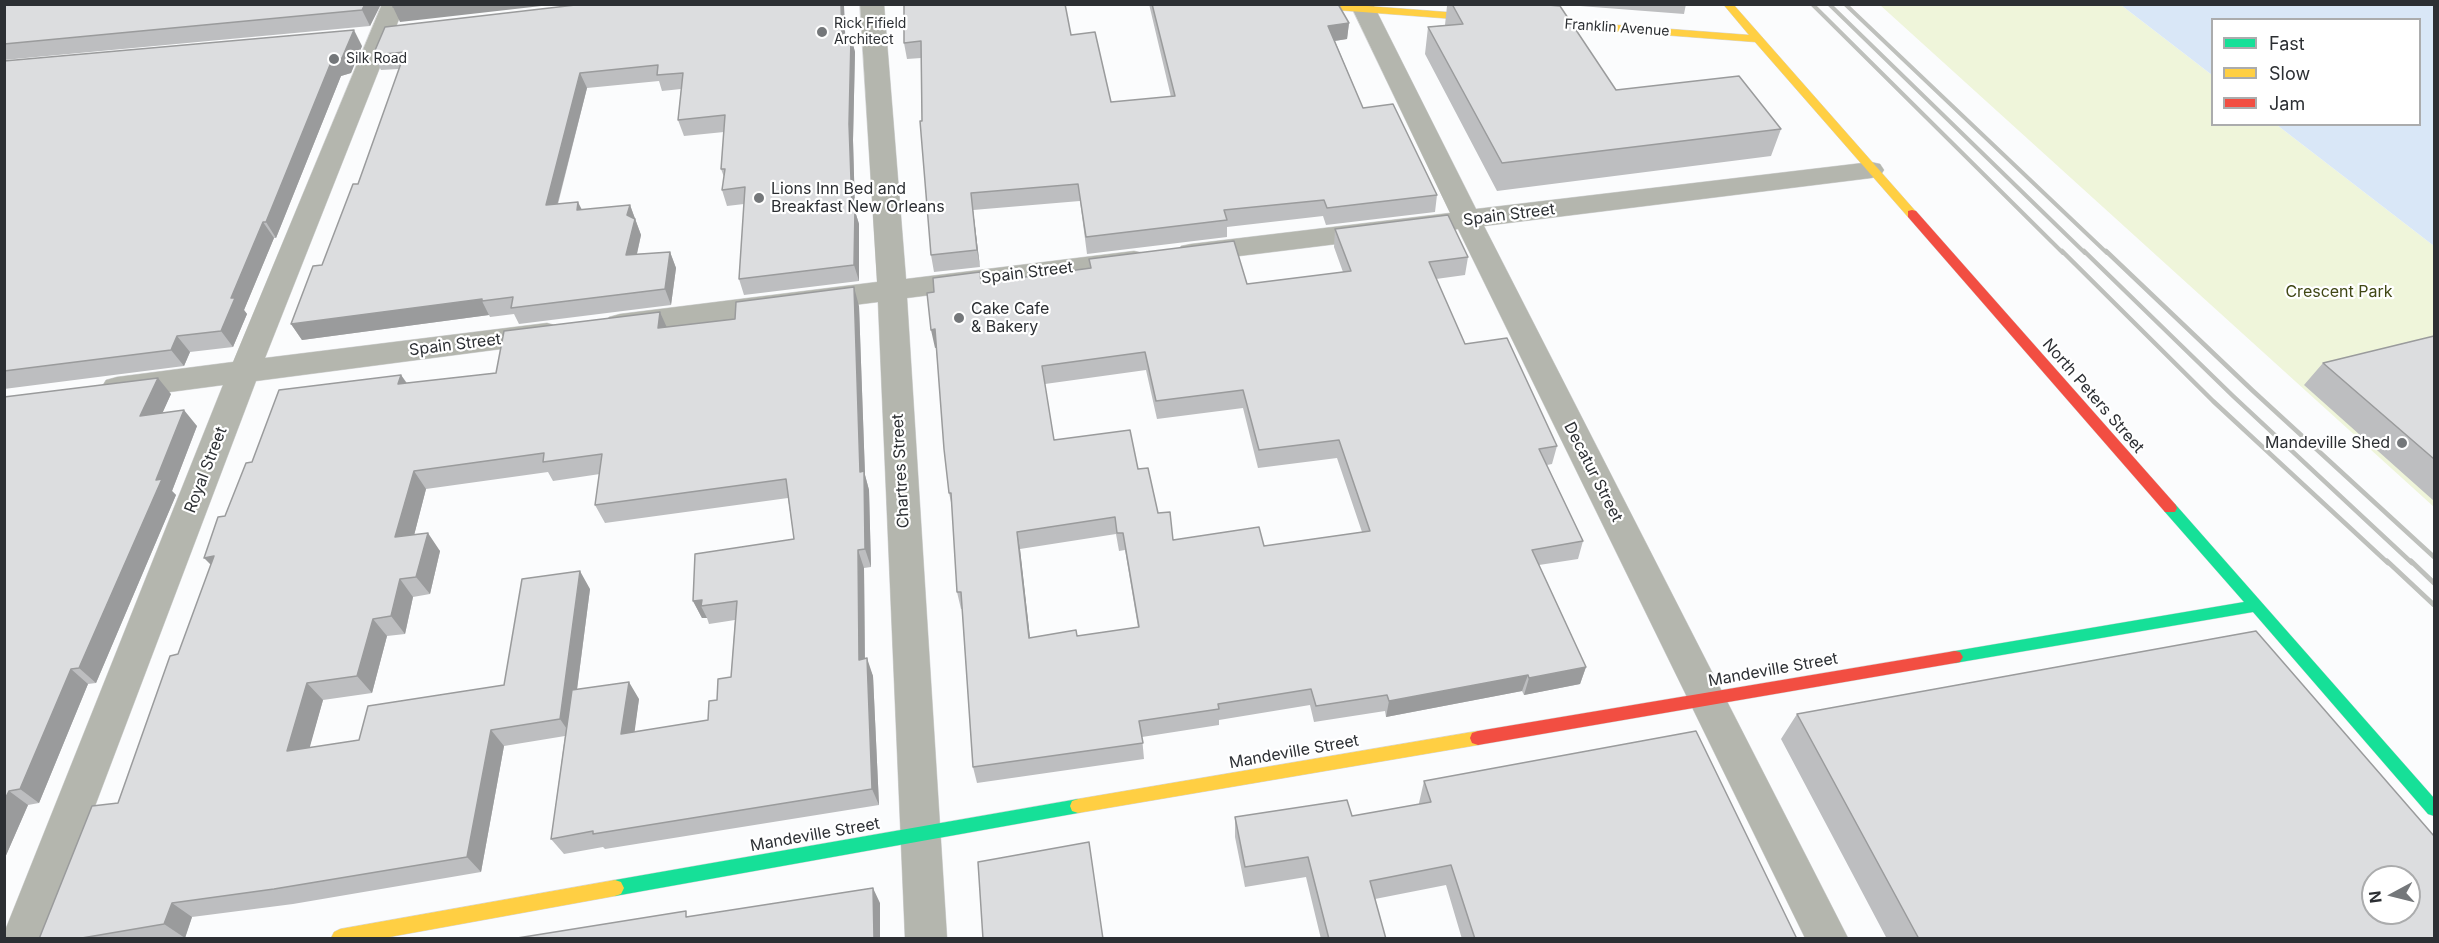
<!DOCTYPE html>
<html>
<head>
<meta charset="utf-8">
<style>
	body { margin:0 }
	#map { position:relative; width:2439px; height:943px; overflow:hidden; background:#fbfcfd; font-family:Inter,sans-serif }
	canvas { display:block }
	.frame { position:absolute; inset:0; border:6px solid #2c2f33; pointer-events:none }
	.legend { position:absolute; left:2211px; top:18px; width:210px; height:108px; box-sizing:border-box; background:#fff; border:2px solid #abacad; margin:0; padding:8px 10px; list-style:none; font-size:18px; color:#2c2f33 }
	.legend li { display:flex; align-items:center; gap:12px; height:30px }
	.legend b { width:30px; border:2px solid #abacad }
	.north { position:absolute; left:2361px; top:865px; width:60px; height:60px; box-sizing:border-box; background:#fff; border:2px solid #abacad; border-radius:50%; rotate:263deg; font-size:16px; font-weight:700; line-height:24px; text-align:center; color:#2c2f33 }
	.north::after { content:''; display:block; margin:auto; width:21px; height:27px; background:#74777a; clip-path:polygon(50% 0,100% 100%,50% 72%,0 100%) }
</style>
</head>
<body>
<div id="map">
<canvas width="2439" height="943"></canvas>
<div class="frame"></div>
<ul class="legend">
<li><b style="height:8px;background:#16e098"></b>Fast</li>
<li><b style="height:8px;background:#ffcf43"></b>Slow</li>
<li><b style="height:8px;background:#f24e42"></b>Jam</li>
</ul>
<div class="north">N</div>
</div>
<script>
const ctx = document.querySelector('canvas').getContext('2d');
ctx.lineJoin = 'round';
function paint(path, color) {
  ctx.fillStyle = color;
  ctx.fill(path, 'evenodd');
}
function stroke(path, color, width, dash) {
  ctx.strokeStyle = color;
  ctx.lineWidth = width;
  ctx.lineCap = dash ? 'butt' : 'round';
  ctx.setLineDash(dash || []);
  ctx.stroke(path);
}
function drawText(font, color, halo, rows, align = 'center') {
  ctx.font = font + ' Inter,sans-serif';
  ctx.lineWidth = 4.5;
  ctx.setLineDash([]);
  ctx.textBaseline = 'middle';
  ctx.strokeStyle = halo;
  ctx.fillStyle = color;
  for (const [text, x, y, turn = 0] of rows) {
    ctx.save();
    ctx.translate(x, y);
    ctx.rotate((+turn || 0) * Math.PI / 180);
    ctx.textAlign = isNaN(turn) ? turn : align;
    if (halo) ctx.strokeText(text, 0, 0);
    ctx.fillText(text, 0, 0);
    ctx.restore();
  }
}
const green = new Path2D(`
	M 1880,5 L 2121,5 L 2212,75 L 2212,124 L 2277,125 L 2434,246 L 2434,507 Z`);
const water = new Path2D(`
	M 2121,5 L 2434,5 L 2434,246 L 2277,125 L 2420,124 L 2420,20 L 2212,20 L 2212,75 Z`);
const street = new Path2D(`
	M 382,4 L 405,4 L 265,358 L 547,323 L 558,326 L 562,333 L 558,340 L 547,343 L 256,381 L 45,938 L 4,938 L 4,933 L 223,385 L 117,399 L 106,396 L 101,388 L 106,380 L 117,377 L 233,362 Z
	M 860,4 L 884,4 L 906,279 L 1134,251 L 1144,253 L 1148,260 L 1144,267 L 1134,269 L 907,298 L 947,938 L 905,938 L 878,302 L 620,334 L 609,331 L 605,324 L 609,317 L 620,314 L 877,282 Z
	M 1350,4 L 1373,4 L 1476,209 L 1871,162 L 1880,164 L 1884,170 L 1880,176 L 1871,178 L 1484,226 L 1848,938 L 1805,938 L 1458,229 L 1191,262 L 1181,260 L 1177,253 L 1181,246 L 1191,244 L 1450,213 Z`);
const fast = new Path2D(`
	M 2170,503 L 2175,504 L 2434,798 L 2434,816 L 2428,814 L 2253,612 L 1955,663 L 1950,662 L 1947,657 L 1950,652 L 1955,651 L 2244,602 L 2165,512 L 2163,508 L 2165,504 Z
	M 1078,799 L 1084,801 L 1086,806 L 1084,811 L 1078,813 L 615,896 L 609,894 L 606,888 L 609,882 L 615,880 Z`);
const slow = new Path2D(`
	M 1293,4 L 1341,4 L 1749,35 L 1723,4 L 1733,4 L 1918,214 L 1916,217 L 1908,217 L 1755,42 L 1297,7 Z
	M 1478,731 L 1484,733 L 1486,738 L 1484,743 L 1478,745 L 1078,813 L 1072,811 L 1070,806 L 1072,801 L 1078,799 Z
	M 615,880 L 621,882 L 624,888 L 621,894 L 615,896 L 384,938 L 331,938 L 334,932 L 340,929 Z`);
const jam = new Path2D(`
	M 1912,210 L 1916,211 L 2175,504 L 2177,508 L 2175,512 L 2165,512 L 1908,217 L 1908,211 Z
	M 1955,651 L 1960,652 L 1963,657 L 1960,662 L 1955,663 L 1478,745 L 1472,743 L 1470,738 L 1472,733 L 1478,731 Z`);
const railFar2 = new Path2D(`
	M 1812,4 L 2063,253
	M 1829,4 L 2085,253
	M 1845,4 L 2107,253`);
const railFar1 = new Path2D(`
	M 2062,251 L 2213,401 L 2388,563
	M 2084,251 L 2233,396 L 2412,563
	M 2106,251 L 2252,390 L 2434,557`);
const rail = new Path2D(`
	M 2387,561 L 2434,605
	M 2411,561 L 2434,583`);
const wall = new Path2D(`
	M 4,4 L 381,4 L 370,26 L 4,60 Z
	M 584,4 L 844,4 L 845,37 L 851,37 L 855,52 L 853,140 L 855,211 L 859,224 L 859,281 L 744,295 L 739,279 L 744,204 L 727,206 L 722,190 L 724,177 L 721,169 L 724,132 L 684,136 L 678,120 L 681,89 L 662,91 L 659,81 L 587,88 L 558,204 L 582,210 L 630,205 L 641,235 L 637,254 L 670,252 L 676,268 L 671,305 L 519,324 L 514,314 L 490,317 L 489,315 L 302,340 L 291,324 L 322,265 L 358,184 L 399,69 L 381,70 L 373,55 Z
	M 904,4 L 1071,35 L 1111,102 L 1171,97 L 1149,4 L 1338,4 L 1349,23 L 1347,39 L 1335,41 L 1363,108 L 1437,195 L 1435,212 L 1326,225 L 1323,216 L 1227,227 L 1227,237 L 1087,254 L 1080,201 L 973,210 L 980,267 L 934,272 L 931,255 L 922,121 L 921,58 L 907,59 L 904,43 Z
	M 1433,4 L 1543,4 L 1616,90 L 1781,129 L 1771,156 L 1497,191 L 1425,54 L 1428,27 L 1445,25 L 1447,6 Z
	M 1554,4 L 1686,4 L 1684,14 Z
	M 362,46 L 351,73 L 341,76 L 276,238 L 274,238 L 244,310 L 247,314 L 233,347 L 190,352 L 184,366 L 4,389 L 4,61 Z
	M 1335,229 L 1468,257 L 1465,275 L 1436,279 L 1465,344 L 1557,446 L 1552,464 L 1547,465 L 1583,541 L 1578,559 L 1539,565 L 1586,667 L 1580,684 L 1524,695 L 1522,691 L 1386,717 L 1385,711 L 1314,722 L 1310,705 L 1219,720 L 1219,725 L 1142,737 L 1144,759 L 977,783 L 973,767 L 962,609 L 961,609 L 957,592 L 952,507 L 949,493 L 936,348 L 935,348 L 982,283 L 1090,268 L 1089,259 L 1247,284 L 1343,272 L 1334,247 ZM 1146,370 L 1157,419 L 1243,408 L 1258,468 L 1337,458 L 1362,532 L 1264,546 L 1173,540 L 1158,513 L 1138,469 L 1054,440 L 1045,384 ZM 1116,534 L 1119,551 L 1125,550 L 1138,627 L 1077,636 L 1030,638 L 1020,549 Z
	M 859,306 L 865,475 L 869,490 L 871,567 L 864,568 L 865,659 L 873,676 L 879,805 L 605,849 L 603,847 L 564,854 L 551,839 L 565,736 L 504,746 L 481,872 L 293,904 L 192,917 L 185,938 L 184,939 L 39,939 L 118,803 L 178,654 L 211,565 L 225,516 L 252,462 L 401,375 L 407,383 L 496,373 L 660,312 L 666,327 ZM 548,472 L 553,481 L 600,474 L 595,505 L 605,523 L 788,498 L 794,539 L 693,601 L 702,618 L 707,618 L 709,624 L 735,620 L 731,677 L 717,700 L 708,720 L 634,732 L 639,699 L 577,690 L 590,589 L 504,685 L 359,740 L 309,748 L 323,700 L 372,693 L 387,636 L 405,634 L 413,597 L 430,594 L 440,551 L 414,535 L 426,489 Z
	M 2434,336 L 2434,501 L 2304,385 L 2323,363 Z
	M 171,394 L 162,413 L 197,426 L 172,491 L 176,495 L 96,683 L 88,684 L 39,803 L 28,805 L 4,860 L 4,397 Z
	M 1797,714 L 2434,939 L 1887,939 L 1781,739 Z
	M 1424,781 L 1797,939 L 1462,939 L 1446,885 L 1375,899 L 1386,939 L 1321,939 L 1306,877 L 1245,887 L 1235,837 L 1235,817 L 1352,816 L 1419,804 L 1419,803 Z`);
const shadedWall = new Path2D(`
	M 365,4 L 381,4 L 370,26 L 362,10 Z
	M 414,4 L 559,4 L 400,22 L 393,7 Z
	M 841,4 L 844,4 L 844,7 L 846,53 L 842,38 Z
	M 1349,23 L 1347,39 L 1327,42 L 1328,26 Z
	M 354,30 L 362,46 L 351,73 L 341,76 L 276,238 L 266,222 L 332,60 Z
	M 851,37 L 855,52 L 853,140 L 855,211 L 859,224 L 859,281 L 854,265 L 852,208 L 849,124 Z
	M 580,73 L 587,88 L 553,221 L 546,205 Z
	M 971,193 L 973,210 L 980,267 L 977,250 Z
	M 578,202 L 586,218 L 577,210 Z
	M 630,205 L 641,235 L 633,271 L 626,255 L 627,215 Z
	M 263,222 L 274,238 L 244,310 L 247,314 L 233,347 L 221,331 L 231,298 Z
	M 670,252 L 676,268 L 671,305 L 665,289 Z
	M 854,287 L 859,306 L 865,475 L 869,490 L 871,567 L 865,549 L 860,472 Z
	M 482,299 L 482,301 L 489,315 L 302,340 L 291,324 Z
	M 660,312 L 668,330 L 658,328 Z
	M 935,329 L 939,347 L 935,348 L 931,330 Z
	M 177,336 L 190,352 L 184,366 L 171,350 Z
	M 401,375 L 413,393 L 398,384 Z
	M 158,378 L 171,394 L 154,432 L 140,416 Z
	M 184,410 L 197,426 L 172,491 L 176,495 L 96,683 L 79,668 Z
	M 414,471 L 426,489 L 409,555 L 395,537 Z
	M 1017,532 L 1020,549 L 1032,655 L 1029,638 Z
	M 428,533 L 440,551 L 430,594 L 416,577 Z
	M 858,550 L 864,568 L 865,677 L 859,660 Z
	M 214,556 L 221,575 L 204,558 Z
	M 580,571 L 590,589 L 571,735 L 560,719 Z
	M 400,579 L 413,597 L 405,634 L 391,616 Z
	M 702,600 L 701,606 L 707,618 L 702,618 L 693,601 Z
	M 373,619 L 387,636 L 372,693 L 357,676 Z
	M 867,658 L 873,676 L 879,805 L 872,789 Z
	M 1586,667 L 1580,684 L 1524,695 L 1529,678 Z
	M 71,669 L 88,684 L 39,803 L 20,789 Z
	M 1528,675 L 1522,691 L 1386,717 L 1389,701 Z
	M 629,682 L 639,699 L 632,751 L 621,734 Z
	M 307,683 L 323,700 L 304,768 L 287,751 Z
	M 491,730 L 504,746 L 481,872 L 467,857 Z
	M 9,791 L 28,805 L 4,860 L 4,801 Z
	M 873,888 L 880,903 L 880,939 L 874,939 Z
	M 172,903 L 192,917 L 185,938 L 164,924 Z`);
const building = new Path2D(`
	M 4,4 L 365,4 L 362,10 L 4,44 Z
	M 393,4 L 414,4 L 393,7 Z
	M 584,4 L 841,4 L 842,38 L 851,37 L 849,124 L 852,208 L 855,208 L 854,265 L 739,279 L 745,187 L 722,190 L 725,169 L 721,169 L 725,115 L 678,120 L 683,73 L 657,75 L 658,65 L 580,73 L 546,205 L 578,202 L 577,210 L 630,205 L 627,215 L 635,219 L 626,255 L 670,252 L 665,289 L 511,308 L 513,297 L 482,301 L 482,299 L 291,324 L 313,266 L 322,265 L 353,184 L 358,184 L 405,52 L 373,55 L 385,27 Z
	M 904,4 L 1065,4 L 1071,35 L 1095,32 L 1111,102 L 1175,96 L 1152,4 L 1338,4 L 1349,23 L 1328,26 L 1363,108 L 1393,104 L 1437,195 L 1327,208 L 1324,200 L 1224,210 L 1227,220 L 1086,237 L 1078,184 L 971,193 L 977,250 L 931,255 L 920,121 L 922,121 L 921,41 L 904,43 Z
	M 1452,4 L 1536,4 L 1560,6 L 1616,90 L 1739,76 L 1781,129 L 1502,163 L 1428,27 L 1463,24 Z
	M 354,30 L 342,58 L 332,60 L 266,222 L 263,222 L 231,298 L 235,298 L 221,331 L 177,336 L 171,350 L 4,371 L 4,61 Z
	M 1448,215 L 1468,257 L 1429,262 L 1465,344 L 1507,338 L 1557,446 L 1539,449 L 1583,541 L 1532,550 L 1586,667 L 1529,678 L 1528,675 L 1389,701 L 1387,695 L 1316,706 L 1311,689 L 1218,704 L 1219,709 L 1139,721 L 1143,743 L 973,767 L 961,592 L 957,592 L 951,493 L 949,493 L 944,449 L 935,329 L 931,330 L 927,293 L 934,292 L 933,278 L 980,272 L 981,283 L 1091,268 L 1089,259 L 1234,241 L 1247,284 L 1351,271 L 1335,229 ZM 1145,352 L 1156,401 L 1243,390 L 1259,450 L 1339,440 L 1370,531 L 1264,546 L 1259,527 L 1173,540 L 1170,512 L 1158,513 L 1148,468 L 1138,469 L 1130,430 L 1054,440 L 1042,366 ZM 1115,517 L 1117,533 L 1123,533 L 1139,627 L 1077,636 L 1076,630 L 1029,638 L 1017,532 Z
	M 854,287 L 860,472 L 864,471 L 865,549 L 858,550 L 859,660 L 867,658 L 872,789 L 593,834 L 593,831 L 551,839 L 572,690 L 629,682 L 621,734 L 708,720 L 709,701 L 717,700 L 718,679 L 731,677 L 737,601 L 701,606 L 702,600 L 693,601 L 695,554 L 794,539 L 786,479 L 595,505 L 602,454 L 543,462 L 544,453 L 414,471 L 395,537 L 428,533 L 416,577 L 400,579 L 391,616 L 373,619 L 357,676 L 307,683 L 287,751 L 359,740 L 368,706 L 504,685 L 522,579 L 580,571 L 560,719 L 491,730 L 467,857 L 274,889 L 172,903 L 164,924 L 76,939 L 39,939 L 92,806 L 118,803 L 170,656 L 178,654 L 214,556 L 204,558 L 218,517 L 225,516 L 246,463 L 252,462 L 279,390 L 401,375 L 398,384 L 496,373 L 504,331 L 660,312 L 658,328 L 735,319 L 736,302 Z
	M 2434,336 L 2434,459 L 2323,363 Z
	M 158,378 L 140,416 L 184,410 L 156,480 L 162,479 L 79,668 L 71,669 L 20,789 L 9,791 L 4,801 L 4,397 Z
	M 2256,631 L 2434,836 L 2434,939 L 1919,939 L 1797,714 ZM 2373,877 L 2409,877 L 2409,913 L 2373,913 Z
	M 1696,731 L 1797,939 L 1475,939 L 1451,865 L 1370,881 L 1386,939 L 1329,939 L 1308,857 L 1245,867 L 1235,817 L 1347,800 L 1352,816 L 1431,802 L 1424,781 Z
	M 1089,842 L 1103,939 L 983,939 L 978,862 Z
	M 873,888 L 874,939 L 511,939 L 686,911 L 686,917 Z`);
const markers = [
	[822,32,6,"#74777a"],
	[334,59,6,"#74777a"],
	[759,198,6,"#74777a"],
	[959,318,6,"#74777a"],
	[2402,443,6,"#74777a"]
];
const farPoinames = [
	["Rick Fifield",834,24],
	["Architect",834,40],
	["Silk Road",346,59]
];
const farStreetnames = [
	["Franklin Avenue",1617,28,4]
];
const poiNames = [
	["Lions Inn Bed and",771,189],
	["Breakfast New Orleans",771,207],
	["Cake Cafe",971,309],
	["& Bakery",971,327],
	["Mandeville Shed",2390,443,"right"]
];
const streetNames = [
	["Spain Street",1509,215,-7],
	["Spain Street",1027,273,-7],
	["Spain Street",455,345,-7],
	["North Peters Street",2093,396,49],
	["Royal Street",206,470,-69],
	["Chartres Street",901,471,-93],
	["Decatur Street",1593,472,63],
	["Mandeville Street",1773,670,-10],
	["Mandeville Street",1294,752,-10],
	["Mandeville Street",815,835,-10]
];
const parkNames = [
	["Crescent Park",2339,292]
];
paint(green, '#eff5da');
paint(water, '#d9e7f7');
stroke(street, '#d6d7d9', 1);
stroke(fast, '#d6d7d9', 1);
stroke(slow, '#d6d7d9', 1);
stroke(jam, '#d6d7d9', 1);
paint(street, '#b4b6ae');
paint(fast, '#16e098');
paint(slow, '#ffcf43');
paint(jam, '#f24e42');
stroke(railFar2, '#bec0bc', 4);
stroke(railFar1, '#bec0bc', 4.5);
stroke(rail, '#bec0bc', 5);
paint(wall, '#bdbec0');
paint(shadedWall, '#9a9b9c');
paint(building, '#dcdddf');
stroke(building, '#9a9b9c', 1.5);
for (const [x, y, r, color] of markers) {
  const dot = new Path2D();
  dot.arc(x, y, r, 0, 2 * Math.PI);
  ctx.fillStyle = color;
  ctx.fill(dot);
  stroke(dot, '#fff', 2);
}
drawText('14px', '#2c2f33', '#fff', farPoinames, 'left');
drawText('14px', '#2c2f33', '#fff', farStreetnames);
drawText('16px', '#2c2f33', '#fff', poiNames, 'left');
drawText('16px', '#2c2f33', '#fff', streetNames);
drawText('16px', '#414815', '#fff', parkNames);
</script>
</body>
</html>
